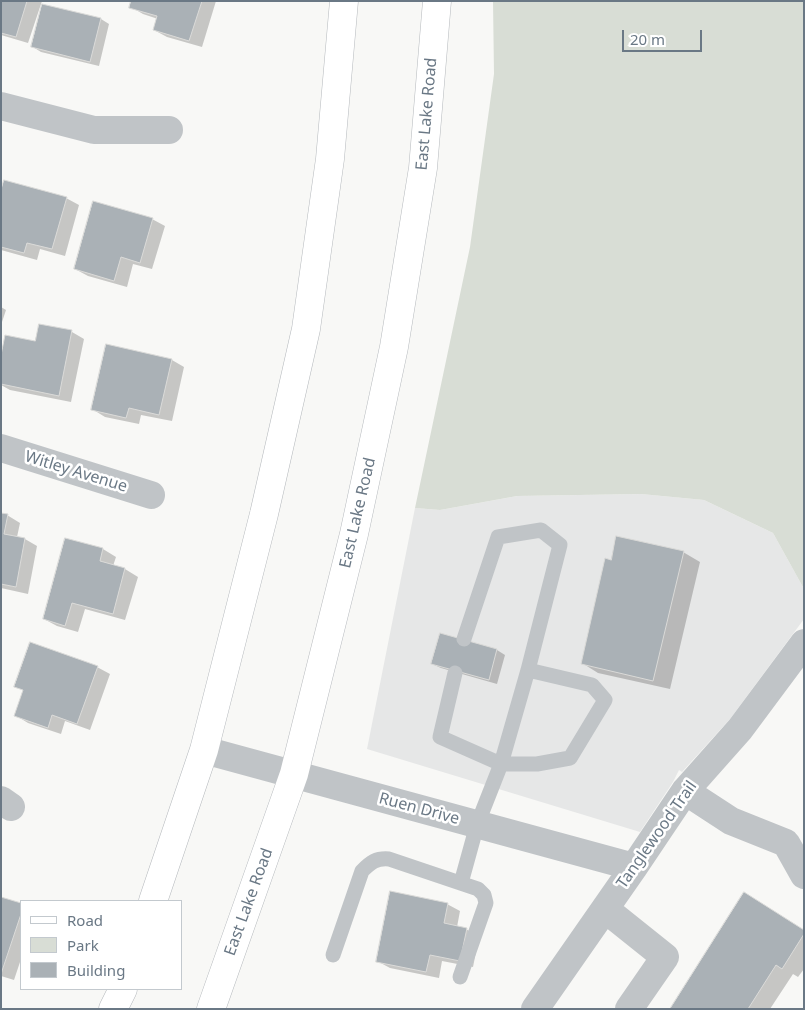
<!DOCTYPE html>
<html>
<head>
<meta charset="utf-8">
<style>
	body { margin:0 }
	#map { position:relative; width:805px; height:1010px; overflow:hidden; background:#f8f8f6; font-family:"Noto Sans",sans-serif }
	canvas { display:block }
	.frame { position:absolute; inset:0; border:2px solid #6a7885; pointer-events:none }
	.legend { position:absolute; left:20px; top:900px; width:162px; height:90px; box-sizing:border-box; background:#fff; border:1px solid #c3c9ce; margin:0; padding:6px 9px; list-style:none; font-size:15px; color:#6a7885 }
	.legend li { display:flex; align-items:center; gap:10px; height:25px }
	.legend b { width:25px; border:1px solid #c3c9ce }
	.scale { position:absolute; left:622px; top:30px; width:80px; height:22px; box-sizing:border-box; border:2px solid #6a7885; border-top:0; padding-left:6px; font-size:15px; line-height:18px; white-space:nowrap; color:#6a7885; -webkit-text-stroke:4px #fff; paint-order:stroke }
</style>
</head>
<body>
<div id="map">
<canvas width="805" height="1010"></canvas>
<div class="frame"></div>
<ul class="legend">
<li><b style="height:6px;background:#fff"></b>Road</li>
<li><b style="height:14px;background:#d8ddd5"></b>Park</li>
<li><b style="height:14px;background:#aab1b6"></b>Building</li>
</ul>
<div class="scale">20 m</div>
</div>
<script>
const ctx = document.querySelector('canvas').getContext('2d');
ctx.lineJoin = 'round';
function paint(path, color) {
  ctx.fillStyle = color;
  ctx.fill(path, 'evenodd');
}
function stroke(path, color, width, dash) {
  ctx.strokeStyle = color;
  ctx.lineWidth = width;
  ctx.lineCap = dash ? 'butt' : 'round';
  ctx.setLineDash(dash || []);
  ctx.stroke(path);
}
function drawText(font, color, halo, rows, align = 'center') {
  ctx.font = font + ' "Noto Sans",sans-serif';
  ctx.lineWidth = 5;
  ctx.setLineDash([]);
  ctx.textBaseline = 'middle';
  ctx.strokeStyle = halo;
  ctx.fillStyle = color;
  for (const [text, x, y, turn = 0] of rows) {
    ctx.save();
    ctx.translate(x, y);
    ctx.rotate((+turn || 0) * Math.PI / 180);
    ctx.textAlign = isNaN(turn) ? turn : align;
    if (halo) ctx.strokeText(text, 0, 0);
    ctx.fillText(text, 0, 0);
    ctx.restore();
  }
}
const built = new Path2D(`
	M 641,494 L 704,500 L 773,533 L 804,589 L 804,619 L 730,719 L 682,772 L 679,770 L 673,782 L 640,832 L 367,749 L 415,508 L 440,510 L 517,496 Z`);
const green = new Path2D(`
	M 493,1 L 804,1 L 804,589 L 773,533 L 704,500 L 641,494 L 517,496 L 440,510 L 415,508 L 470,247 L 494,74 Z`);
const shadow = new Path2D(`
	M 1,1 L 42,1 L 28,43 L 1,35 Z
	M 133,1 L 216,1 L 202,47 L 167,37 L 154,30 L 158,19 L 143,14 L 131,7 Z
	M 101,19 L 109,24 L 99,66 L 41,52 L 33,47 Z
	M 1,195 L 66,198 L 79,205 L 65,256 L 40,249 L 37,260 L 1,250 Z
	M 152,219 L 165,226 L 152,269 L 133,264 L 127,287 L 88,276 L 75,269 Z
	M 1,307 L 6,310 L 1,325 Z
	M 72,332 L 84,339 L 71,402 L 10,390 L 1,385 L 1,361 L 36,342 Z
	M 172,360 L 184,367 L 172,421 L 141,415 L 139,424 L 105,417 L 92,409 Z
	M 1,514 L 7,515 L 20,523 L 17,537 L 25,539 L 37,546 L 28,594 L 1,588 Z
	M 66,539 L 103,549 L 116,557 L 113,566 L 125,569 L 138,577 L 125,620 L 85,609 L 78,632 L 57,626 L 44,619 Z
	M 683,552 L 700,562 L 670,689 L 598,673 L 582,663 L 612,561 Z
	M 440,634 L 497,650 L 505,655 L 497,684 L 441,668 L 432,664 Z
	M 97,667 L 110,674 L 90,730 L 65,721 L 61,734 L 28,723 L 15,715 L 24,691 L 16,686 Z
	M 1,898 L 21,904 L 21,959 L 14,980 L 1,976 Z
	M 447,904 L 460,911 L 457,927 L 466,929 L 479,937 L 473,967 L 442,961 L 439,978 L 390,968 L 377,961 Z
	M 804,931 L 804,969 L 798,977 L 793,974 L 770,1009 L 671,1009 Z`);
const building = new Path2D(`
	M 1,1 L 27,1 L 16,37 L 1,33 Z
	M 131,1 L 202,1 L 189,41 L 153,30 L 157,16 L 129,8 Z
	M 42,4 L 101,18 L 90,62 L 31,47 Z
	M 4,180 L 67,197 L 52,249 L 27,243 L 24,253 L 1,247 L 1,190 Z
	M 93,201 L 153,218 L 140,263 L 121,257 L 114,281 L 74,269 Z
	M 39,324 L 72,330 L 59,396 L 1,384 L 1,355 L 5,335 L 35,341 Z
	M 106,344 L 172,359 L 159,415 L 129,408 L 126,418 L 91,410 Z
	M 1,513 L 8,514 L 4,534 L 25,538 L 16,587 L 1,584 Z
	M 616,536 L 684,551 L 653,681 L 581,664 L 605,558 L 611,560 Z
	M 65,538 L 103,548 L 100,561 L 125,568 L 113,614 L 72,603 L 65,626 L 43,619 Z
	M 440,633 L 497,649 L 489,680 L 431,664 Z
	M 30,642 L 98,666 L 77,724 L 52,715 L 48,728 L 14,716 L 23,690 L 14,687 Z
	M 390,891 L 448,903 L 444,923 L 467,928 L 460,961 L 430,955 L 426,972 L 376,962 Z
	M 744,892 L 804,930 L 804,934 L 782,969 L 776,965 L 748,1009 L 670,1009 Z
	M 1,897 L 21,903 L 21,914 L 1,974 Z`);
const lane = new Path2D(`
	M 455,673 L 440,737 L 501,764 L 537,764 L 570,758 L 605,700 L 592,685 L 528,670
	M 461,883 L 477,825 L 501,764 L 528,670 L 560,545 L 541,530 L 498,537 L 464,639
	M 333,955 L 362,871 C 371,862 376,858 389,859 L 478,889 L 484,895 L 486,903 L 460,977`);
const street = new Path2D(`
	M 1,106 L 94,130 L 169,130
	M 1,448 L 151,495
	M 204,750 L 634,867
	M 685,791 L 731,821 L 786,843 L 804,875
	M 1,800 L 11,807
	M 605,909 L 665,957 L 629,1009
	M 535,1009 L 634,867 L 685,791 L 740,729 L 804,643`);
const primary = new Path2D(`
	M 153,901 L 204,750 L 264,514 L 306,329 L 330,159 L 344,1
	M 113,1009 L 123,989
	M 211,1009 L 294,774 L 354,534 L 394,347 L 423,168 L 437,1`);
const streetNames = [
	["East Lake Road",427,114,-85],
	["Witley Avenue",76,472,17],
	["East Lake Road",358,513,-77],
	["Ruen Drive",419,809,15],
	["Tanglewood Trail",657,835,-55],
	["East Lake Road",249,902,-70]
];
paint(built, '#e6e7e7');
paint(green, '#d8ddd5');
paint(shadow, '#0003');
paint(building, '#aab1b6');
stroke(building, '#dadad8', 1);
stroke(primary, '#b4b8bc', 29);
stroke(lane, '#c0c4c7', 15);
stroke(street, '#c0c4c7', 28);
stroke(primary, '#fff', 28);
drawText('16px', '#6a7885', '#fff', streetNames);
</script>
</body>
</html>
